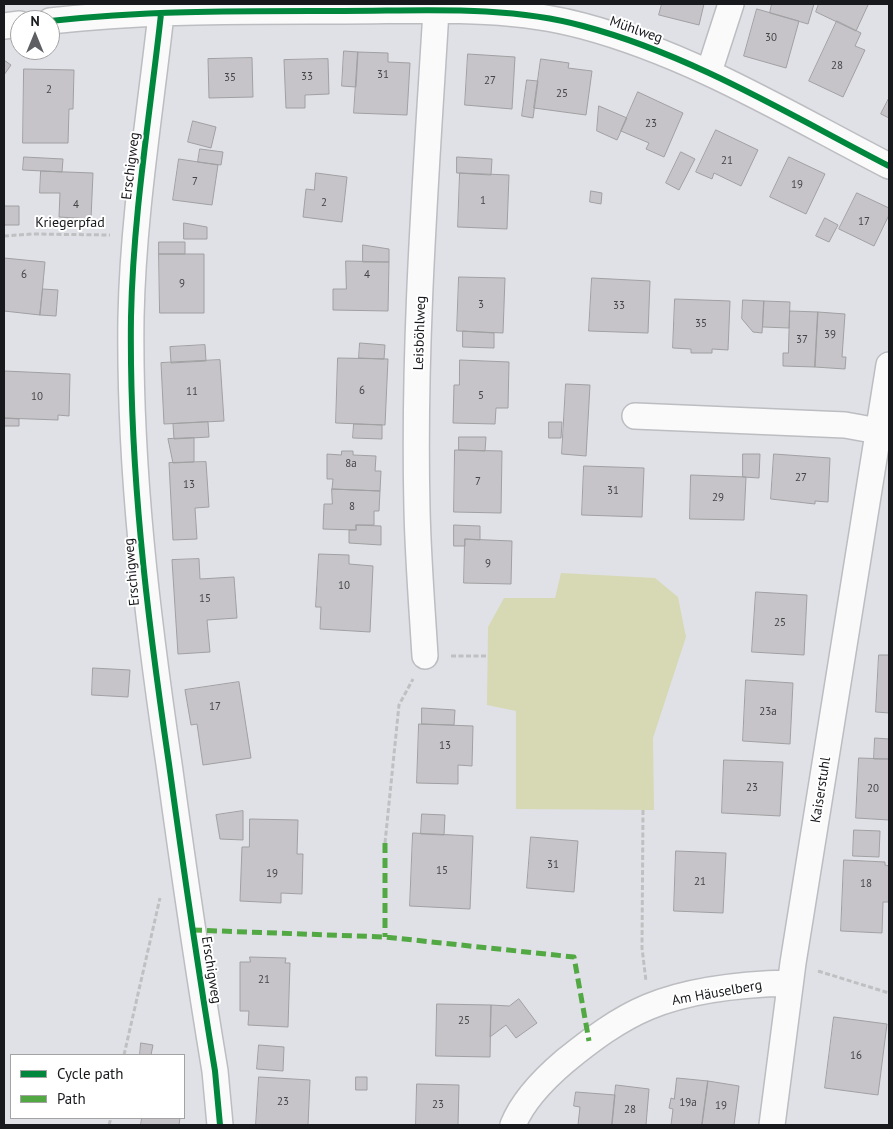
<!DOCTYPE html>
<html>
<head>
<meta charset="utf-8">
<style>
	body { margin:0 }
	#map { position:relative; width:893px; height:1129px; overflow:hidden; background:#e0e1e6; font-family:"PT Sans",sans-serif }
	canvas { display:block }
	.frame { position:absolute; inset:0; border:5px solid #18191c; pointer-events:none }
	.legend { position:absolute; left:10px; top:1054px; width:175px; height:65px; box-sizing:border-box; background:#fff; border:1px solid #a3a3a4; margin:0; padding:6px 9px; list-style:none; font-size:15px; color:#18191c }
	.legend li { display:flex; align-items:center; gap:10px; height:25px }
	.legend b { width:25px; border:1px solid #a3a3a4 }
	.north { position:absolute; left:10px; top:10px; width:50px; height:50px; box-sizing:border-box; background:#fff; border:1px solid #a3a3a4; border-radius:50%; rotate:0deg; font-size:14px; font-weight:700; line-height:20px; text-align:center; color:#18191c }
	.north::after { content:''; display:block; margin:auto; width:18px; height:22px; background:#5e5f63; clip-path:polygon(50% 0,100% 100%,50% 72%,0 100%) }
</style>
</head>
<body>
<div id="map">
<canvas width="893" height="1129"></canvas>
<div class="frame"></div>
<ul class="legend">
<li><b style="height:6px;background:#00873e"></b>Cycle path</li>
<li><b style="height:6px;background:#52a943"></b>Path</li>
</ul>
<div class="north">N</div>
</div>
<script>
const ctx = document.querySelector('canvas').getContext('2d');
ctx.lineJoin = 'round';
function paint(path, color) {
  ctx.fillStyle = color;
  ctx.fill(path, 'evenodd');
}
function stroke(path, color, width, dash) {
  ctx.strokeStyle = color;
  ctx.lineWidth = width;
  ctx.lineCap = dash ? 'butt' : 'round';
  ctx.setLineDash(dash || []);
  ctx.stroke(path);
}
function drawText(font, color, halo, rows, align = 'center') {
  ctx.font = font + ' "PT Sans",sans-serif';
  ctx.lineWidth = 4;
  ctx.setLineDash([]);
  ctx.textBaseline = 'middle';
  ctx.strokeStyle = halo;
  ctx.fillStyle = color;
  for (const [text, x, y, turn = 0] of rows) {
    ctx.save();
    ctx.translate(x, y);
    ctx.rotate((+turn || 0) * Math.PI / 180);
    ctx.textAlign = isNaN(turn) ? turn : align;
    if (halo) ctx.strokeText(text, 0, 0);
    ctx.fillText(text, 0, 0);
    ctx.restore();
  }
}
const green = new Path2D(`
	M 561,573 L 655,578 L 678,597 L 686,637 L 653,738 L 654,810 L 516,809 L 516,711 L 487,705 L 488,627 L 504,598 L 555,598 Z`);
const building = new Path2D(`
	M 662,4 L 704,4 L 699,25 L 659,15 Z
	M 772,4 L 814,4 L 808,24 L 770,13 Z
	M 819,4 L 866,4 L 868,5 L 856,31 L 816,12 Z
	M 757,9 L 799,21 L 786,68 L 744,56 Z
	M 837,21 L 861,33 L 855,46 L 865,50 L 843,97 L 809,81 Z
	M 344,51 L 358,52 L 356,87 L 342,86 Z
	M 358,52 L 388,53 L 388,62 L 410,63 L 407,115 L 354,113 Z
	M 468,54 L 515,57 L 512,109 L 465,105 Z
	M 252,58 L 253,97 L 209,98 L 208,59 Z
	M 328,59 L 329,94 L 305,95 L 305,108 L 286,108 L 284,60 Z
	M 541,59 L 569,63 L 568,68 L 592,71 L 586,115 L 534,108 Z
	M 4,60 L 11,65 L 4,75 Z
	M 24,69 L 74,70 L 73,109 L 69,109 L 68,143 L 23,143 Z
	M 527,80 L 538,81 L 533,118 L 522,116 Z
	M 638,92 L 683,113 L 664,157 L 646,149 L 649,143 L 621,131 Z
	M 889,98 L 889,118 L 881,114 Z
	M 599,106 L 627,118 L 617,140 L 597,131 Z
	M 193,121 L 216,127 L 211,148 L 188,142 Z
	M 716,130 L 758,150 L 741,186 L 714,173 L 712,179 L 696,172 Z
	M 200,149 L 223,152 L 221,165 L 198,162 Z
	M 681,152 L 695,159 L 679,190 L 666,183 Z
	M 24,157 L 63,159 L 62,172 L 23,170 Z
	M 457,157 L 492,159 L 491,175 L 457,173 Z
	M 789,157 L 825,174 L 806,214 L 770,197 Z
	M 179,159 L 218,165 L 212,205 L 173,200 Z
	M 41,171 L 93,173 L 91,219 L 59,217 L 60,193 L 40,193 Z
	M 316,173 L 347,177 L 342,222 L 303,217 L 306,189 L 314,190 Z
	M 460,173 L 509,175 L 507,229 L 458,227 Z
	M 591,191 L 602,193 L 601,204 L 590,202 Z
	M 857,193 L 889,208 L 889,215 L 874,246 L 839,229 Z
	M 4,206 L 19,206 L 19,225 L 4,225 Z
	M 825,218 L 838,225 L 829,242 L 816,236 Z
	M 184,223 L 207,227 L 207,239 L 184,239 Z
	M 159,242 L 185,242 L 185,254 L 159,254 Z
	M 363,245 L 389,249 L 389,262 L 363,262 Z
	M 159,254 L 204,254 L 204,313 L 160,313 Z
	M 4,258 L 45,262 L 40,315 L 4,311 Z
	M 346,261 L 389,262 L 388,311 L 333,310 L 333,289 L 346,289 Z
	M 459,277 L 505,278 L 503,333 L 457,331 Z
	M 592,278 L 650,281 L 648,333 L 589,331 Z
	M 43,289 L 58,290 L 56,316 L 40,315 Z
	M 675,299 L 730,301 L 728,350 L 712,349 L 712,353 L 691,353 L 691,349 L 673,348 Z
	M 743,300 L 764,301 L 762,333 L 753,332 L 742,319 Z
	M 764,301 L 790,302 L 789,328 L 763,327 Z
	M 790,311 L 818,312 L 815,367 L 783,366 L 783,353 L 788,353 Z
	M 818,312 L 845,314 L 842,357 L 846,357 L 845,369 L 815,367 Z
	M 463,331 L 494,333 L 494,348 L 463,347 Z
	M 360,343 L 385,345 L 384,359 L 359,358 Z
	M 205,345 L 206,361 L 171,363 L 170,347 Z
	M 338,358 L 388,359 L 385,425 L 336,423 Z
	M 220,360 L 224,421 L 164,424 L 161,363 Z
	M 460,360 L 509,362 L 508,408 L 496,408 L 495,424 L 453,423 L 454,385 L 459,385 Z
	M 4,371 L 70,374 L 69,416 L 58,415 L 58,420 L 4,418 Z
	M 566,384 L 590,385 L 586,456 L 562,454 Z
	M 4,418 L 19,419 L 19,426 L 4,426 Z
	M 208,422 L 209,437 L 174,439 L 173,424 Z
	M 549,422 L 562,422 L 561,438 L 549,438 Z
	M 354,424 L 382,425 L 382,439 L 353,438 Z
	M 459,437 L 486,437 L 485,451 L 459,450 Z
	M 194,438 L 194,462 L 173,463 L 168,439 Z
	M 455,450 L 502,451 L 501,513 L 454,512 Z
	M 342,451 L 353,451 L 353,455 L 376,456 L 375,471 L 381,471 L 380,491 L 332,489 L 333,479 L 327,479 L 327,454 L 341,455 Z
	M 743,454 L 760,454 L 759,478 L 743,477 Z
	M 774,454 L 830,458 L 828,502 L 815,501 L 815,504 L 771,499 Z
	M 206,462 L 209,507 L 195,508 L 197,539 L 173,540 L 169,463 Z
	M 584,466 L 644,468 L 642,517 L 582,515 Z
	M 691,475 L 746,477 L 744,520 L 690,519 Z
	M 332,489 L 380,491 L 379,511 L 374,511 L 374,525 L 356,525 L 356,530 L 323,529 L 324,504 L 332,504 Z
	M 356,525 L 381,526 L 381,545 L 349,543 L 349,530 L 356,530 Z
	M 454,525 L 480,526 L 480,540 L 465,539 L 465,546 L 454,546 Z
	M 465,539 L 512,541 L 511,584 L 464,583 Z
	M 319,554 L 349,555 L 349,564 L 373,566 L 370,632 L 320,629 L 321,607 L 316,607 Z
	M 199,559 L 200,579 L 234,577 L 237,618 L 207,620 L 210,652 L 178,654 L 172,560 Z
	M 756,592 L 807,595 L 804,655 L 752,652 Z
	M 879,655 L 889,655 L 889,713 L 876,712 Z
	M 93,668 L 130,670 L 128,697 L 92,695 Z
	M 746,680 L 793,683 L 790,744 L 743,741 Z
	M 239,682 L 251,758 L 203,765 L 197,724 L 191,725 L 185,690 Z
	M 422,708 L 455,710 L 454,725 L 422,724 Z
	M 419,724 L 473,726 L 472,766 L 458,765 L 458,784 L 417,783 Z
	M 875,738 L 889,739 L 889,759 L 874,759 Z
	M 859,758 L 889,759 L 889,820 L 856,818 Z
	M 724,760 L 783,762 L 780,816 L 722,813 Z
	M 243,811 L 243,840 L 220,839 L 216,815 Z
	M 422,814 L 445,815 L 444,835 L 421,834 Z
	M 250,819 L 298,820 L 297,854 L 303,854 L 302,894 L 281,893 L 281,903 L 240,901 L 242,847 L 249,847 Z
	M 854,830 L 880,831 L 879,857 L 853,856 Z
	M 413,833 L 473,836 L 470,909 L 410,906 Z
	M 531,837 L 578,841 L 574,892 L 527,888 Z
	M 676,851 L 726,853 L 723,913 L 674,911 Z
	M 844,860 L 885,862 L 885,865 L 889,866 L 889,902 L 883,902 L 882,933 L 841,931 Z
	M 250,957 L 286,958 L 285,963 L 290,963 L 288,1027 L 248,1025 L 249,1011 L 240,1011 L 240,962 L 250,962 Z
	M 519,999 L 537,1023 L 516,1038 L 506,1025 L 490,1037 L 491,1005 L 509,1006 Z
	M 437,1004 L 491,1005 L 490,1057 L 436,1056 Z
	M 834,1017 L 887,1024 L 878,1095 L 825,1088 Z
	M 141,1043 L 153,1045 L 151,1055 L 140,1055 Z
	M 259,1045 L 284,1047 L 283,1071 L 257,1069 Z
	M 259,1077 L 310,1080 L 308,1125 L 256,1125 Z
	M 356,1077 L 367,1077 L 367,1090 L 356,1090 Z
	M 677,1078 L 708,1081 L 702,1125 L 671,1125 L 673,1109 L 669,1108 L 671,1098 L 674,1099 Z
	M 708,1081 L 739,1086 L 734,1125 L 702,1125 Z
	M 417,1084 L 459,1085 L 458,1125 L 416,1125 Z
	M 616,1085 L 649,1089 L 646,1125 L 612,1125 Z
	M 576,1092 L 615,1095 L 612,1125 L 578,1125 L 580,1107 L 574,1106 Z
	M 142,1118 L 180,1118 L 179,1125 L 141,1125 Z`);
const path = new Path2D(`
	M 4,236 L 32,234 L 110,235
	M 451,656 L 488,656
	M 643,810 L 642,948 L 646,981
	M 385,843 L 399,705 L 413,679
	M 818,971 L 889,993
	M 124,1055 L 160,898
	M 109,1125 L 111,1118`);
const minor = new Path2D(`
	M 161,14 C 150,114 133,216 131,317 C 129,467 147,616 169,764 C 183,866 198,969 215,1071 L 220,1125
	M 50,21 C 147,10 246,11 343,11 C 423,11 506,5 583,26 C 692,55 790,115 889,166
	M 4,26 L 20,24
	M 709,72 L 731,4
	M 635,416 L 845,425 L 878,431
	M 425,656 C 422,607 418,558 417,509 C 413,343 426,176 436,11
	M 513,1125 C 523,1100 545,1078 565,1061 C 591,1040 617,1020 648,1007 C 691,989 744,984 790,983
	M 772,1125 L 793,963 L 889,365`);
const quiet = new Path2D(`
	M 385,843 L 385,937
	M 192,930 L 385,937 L 574,957 L 589,1041`);
const cycleway = new Path2D(`
	M 161,14 C 150,114 133,216 131,317 C 129,467 147,616 169,764 C 183,866 198,969 215,1071 L 220,1125
	M 50,21 C 147,10 246,11 343,11 C 423,11 506,5 583,26 C 692,55 790,115 889,166`);
const numberNames = [
	["30",771,38],
	["28",837,66],
	["31",383,75],
	["33",307,77],
	["35",230,78],
	["27",490,81],
	["2",49,90],
	["25",562,94],
	["23",651,124],
	["21",727,161],
	["7",195,182],
	["19",797,185],
	["1",483,201],
	["2",324,203],
	["4",76,205],
	["17",864,222],
	["6",24,275],
	["4",367,275],
	["9",182,284],
	["3",481,305],
	["33",619,306],
	["35",701,324],
	["39",830,335],
	["37",802,340],
	["6",362,391],
	["11",192,392],
	["5",481,396],
	["10",37,397],
	["8a",351,464],
	["27",801,478],
	["7",478,482],
	["13",189,485],
	["31",613,491],
	["29",718,498],
	["8",352,507],
	["9",488,564],
	["10",344,586],
	["15",205,599],
	["25",780,623],
	["17",215,707],
	["23a",768,712],
	["13",445,746],
	["23",752,788],
	["20",873,789],
	["31",553,865],
	["15",442,871],
	["19",272,874],
	["21",700,882],
	["18",866,884],
	["21",264,980],
	["25",464,1021],
	["16",856,1056],
	["23",283,1102],
	["19a",688,1103],
	["23",438,1105],
	["19",721,1106],
	["28",630,1110]
];
const streetNames = [
	["Mühlweg",636,30,19],
	["Erschigweg",131,166,-83],
	["Kriegerpfad",70,223],
	["Leisböhlweg",420,333,-88],
	["Erschigweg",132,572,-95],
	["Kaiserstuhl",821,790,-81],
	["Erschigweg",211,970,81],
	["Am Häuselberg",717,993,-10]
];
paint(green, '#d7d9b4');
paint(building, '#c6c4c8');
stroke(building, '#a0a0a2', 1);
stroke(minor, '#bcbdc1', 28);
stroke(path, '#bfc0c1', 3, [5, 2.5]);
stroke(minor, '#fafafb', 25);
stroke(quiet, '#52a943', 5, [10, 5]);
stroke(cycleway, '#00873e', 6);
drawText('11px', '#444447', null, numberNames);
drawText('14px', '#18191c', '#fff', streetNames);
</script>
</body>
</html>
